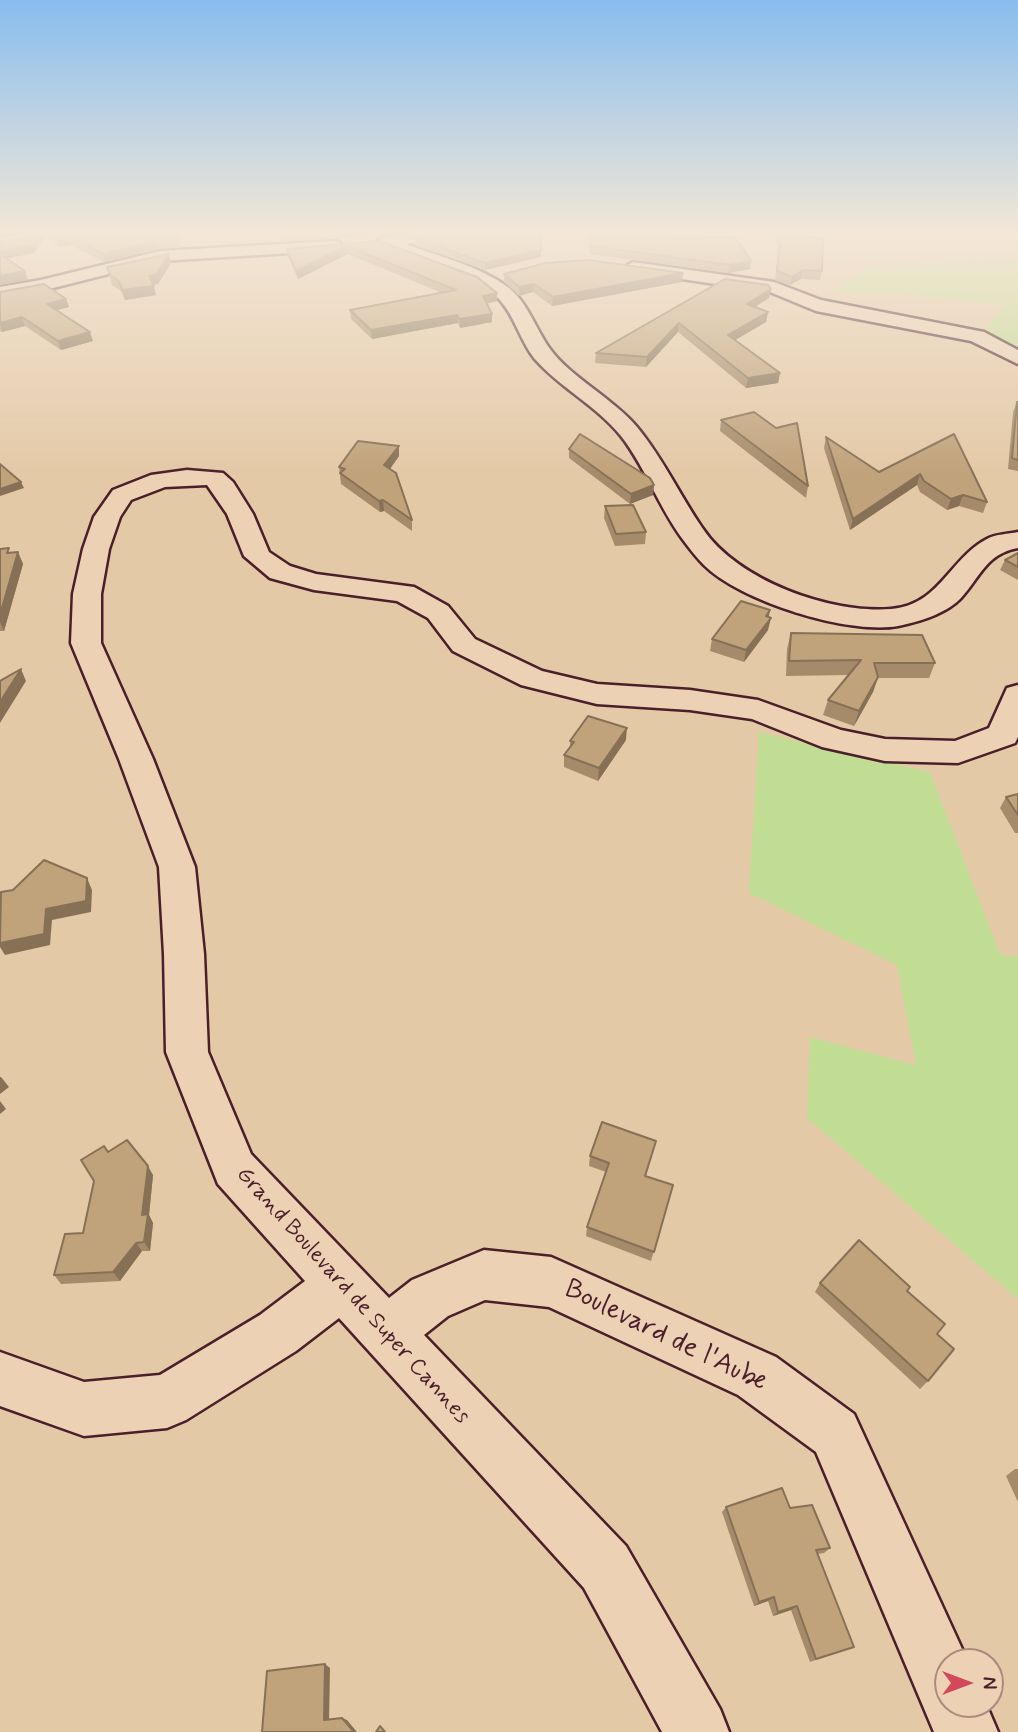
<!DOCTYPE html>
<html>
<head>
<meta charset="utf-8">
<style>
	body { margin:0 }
	#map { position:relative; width:1018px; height:1732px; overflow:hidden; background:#e4c9a7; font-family:Mynerve,sans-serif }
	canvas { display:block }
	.north { position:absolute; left:934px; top:1648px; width:70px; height:70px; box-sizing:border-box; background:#ecd1b4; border:2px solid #ab8a7d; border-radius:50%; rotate:90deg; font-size:19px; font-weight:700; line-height:28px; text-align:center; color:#4a1f2b }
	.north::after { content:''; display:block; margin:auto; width:24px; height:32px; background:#d1495b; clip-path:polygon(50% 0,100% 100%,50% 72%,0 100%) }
</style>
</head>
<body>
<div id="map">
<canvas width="1018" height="1732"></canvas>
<div class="north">N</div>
</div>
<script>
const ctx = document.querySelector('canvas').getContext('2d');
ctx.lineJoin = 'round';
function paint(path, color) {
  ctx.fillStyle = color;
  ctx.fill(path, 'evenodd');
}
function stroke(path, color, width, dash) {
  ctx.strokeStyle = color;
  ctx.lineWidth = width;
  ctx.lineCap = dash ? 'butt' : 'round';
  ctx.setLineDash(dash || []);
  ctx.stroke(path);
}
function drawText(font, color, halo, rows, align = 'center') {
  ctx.font = font + ' Mynerve,sans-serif';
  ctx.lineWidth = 7;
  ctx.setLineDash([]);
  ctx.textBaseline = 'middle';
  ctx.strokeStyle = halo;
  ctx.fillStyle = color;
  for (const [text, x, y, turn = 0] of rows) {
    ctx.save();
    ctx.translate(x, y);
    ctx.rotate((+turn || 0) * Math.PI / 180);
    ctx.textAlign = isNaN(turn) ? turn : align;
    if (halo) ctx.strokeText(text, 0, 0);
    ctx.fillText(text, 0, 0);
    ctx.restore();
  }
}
const green = new Path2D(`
	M 1018,260 L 1018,354 L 982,333 L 1004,305 L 897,293 L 831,293 L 871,266 Z
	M 759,732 L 930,772 L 1000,954 L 1018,957 L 1018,1299 L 807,1118 L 810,1037 L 916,1065 L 897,965 L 749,893 Z`);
const minor = new Path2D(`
	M 26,232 L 49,232 L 30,243 L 0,248 L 0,238 Z
	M 422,232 L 465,232 L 457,237 L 406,244 C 440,257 480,266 509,288 C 528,303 536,330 550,349 C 569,376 615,400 637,427 C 663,458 680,496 703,529 C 738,581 831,614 891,609 C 940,605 949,559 987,539 C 996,534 1008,534 1018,532 L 1018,548 C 985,554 980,578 960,599 C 945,614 918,622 898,626 C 848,635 740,601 704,565 C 697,558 690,549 684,541 C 659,508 646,468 621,436 C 597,406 559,387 534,358 C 520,340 515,316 499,299 C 476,275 410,258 378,246 L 376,242 L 384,237 Z
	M 334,241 L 340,242 L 342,246 L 340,250 L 160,261 L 41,291 L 0,299 L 0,287 L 41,280 L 160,251 Z
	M 633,262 L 774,282 L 821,300 L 984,332 L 1018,350 L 1018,364 L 971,341 L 816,311 L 770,292 L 627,271 L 624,267 Z
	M 187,470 L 223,473 L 233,482 L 253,514 L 269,552 L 290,566 L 316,574 L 414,587 L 448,606 L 475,639 L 542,671 L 597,684 L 690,690 L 758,700 L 841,730 L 885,739 L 955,741 L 989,728 L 1007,688 L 1018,685 L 1018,737 L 1015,743 L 958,763 L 885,761 L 822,747 L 752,719 L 690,710 L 597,704 L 521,685 L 453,651 L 428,618 L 397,601 L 314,590 L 270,578 L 244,556 L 227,514 L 207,485 L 165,487 L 131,500 L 120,517 L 109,549 L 101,594 L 101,643 L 153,759 L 195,867 L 204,954 L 208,1052 L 251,1154 L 389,1298 L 412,1280 L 484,1250 L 551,1257 L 776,1357 L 854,1414 L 968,1662 L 948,1662 L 948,1704 L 986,1704 L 998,1732 L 934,1732 L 816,1452 L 738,1395 L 549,1307 L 485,1300 L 448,1316 L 424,1335 L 626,1546 L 720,1709 L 729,1732 L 662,1732 L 584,1588 L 339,1318 L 296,1351 L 186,1420 L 167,1428 L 84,1436 L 0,1406 L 0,1352 L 84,1382 L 160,1375 L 260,1315 L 305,1281 L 218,1184 L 166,1052 L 164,954 L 159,867 L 119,759 L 71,643 L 73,594 L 83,549 L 94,517 L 113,490 L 151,475 Z`);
const wall = new Path2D(`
	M 44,232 L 178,232 L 180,240 L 180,247 L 159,248 L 105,262 L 71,245 L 60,247 L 46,237 Z
	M 277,232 L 393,232 L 343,238 L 281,242 Z
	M 587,232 L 669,232 L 669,238 L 750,269 L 729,273 L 590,254 Z
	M 777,234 L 822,271 L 820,280 L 801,279 L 790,285 L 775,280 L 779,251 L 776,243 Z
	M 415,238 L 541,257 L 485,270 L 415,245 Z
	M 379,241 L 497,301 L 487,303 L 492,314 L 492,322 L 460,328 L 458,323 L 372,339 L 351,319 L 350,310 L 442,293 L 348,254 L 298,279 L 288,257 L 287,249 Z
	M 171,263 L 158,284 L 153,285 L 156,295 L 125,300 L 121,291 L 112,285 L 107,267 Z
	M 504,274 L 682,282 L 552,306 L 533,292 L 519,296 L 504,282 Z
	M 771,289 L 769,298 L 755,307 L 768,312 L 766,322 L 735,340 L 780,373 L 778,383 L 746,388 L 678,332 L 646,367 L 595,363 L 596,353 Z
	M 0,292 L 66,299 L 69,307 L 57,310 L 93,341 L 61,350 L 25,326 L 2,332 L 0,331 Z
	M 1017,402 L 1018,402 L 1018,471 L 1008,469 L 1013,412 Z
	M 721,420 L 776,428 L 808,486 L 806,498 L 720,431 Z
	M 954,434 L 987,502 L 983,513 L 959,506 L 947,510 L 920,492 L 917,485 L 850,530 L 824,448 L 826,437 L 879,472 Z
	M 569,449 L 654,485 L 653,495 L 630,504 L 569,458 Z
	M 399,456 L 390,469 L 412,520 L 412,531 L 384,511 L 380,512 L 341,484 L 339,467 Z
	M 605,506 L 646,532 L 645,544 L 615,546 L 604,518 Z
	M 0,549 L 10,553 L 18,552 L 23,564 L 4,631 L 0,631 Z
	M 1018,553 L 1018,580 L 1000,570 L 1005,560 Z
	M 769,617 L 768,630 L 744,662 L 710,651 L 712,639 Z
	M 791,633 L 935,663 L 929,678 L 878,678 L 873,692 L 854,726 L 823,715 L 828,700 L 848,675 L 786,676 L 787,649 Z
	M 626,740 L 598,781 L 564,767 L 564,755 L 570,748 L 570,741 Z
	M 1018,794 L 1018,833 L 1015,833 L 1000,808 L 1006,797 Z
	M 653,1151 L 646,1176 L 673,1185 L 651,1261 L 586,1236 L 587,1227 L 606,1172 L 589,1166 L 590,1156 Z
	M 108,1152 L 153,1175 L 149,1215 L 153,1223 L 150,1251 L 142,1251 L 120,1281 L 61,1284 L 54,1275 L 83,1233 Z
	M 820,1283 L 907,1291 L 937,1334 L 928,1381 L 920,1389 L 815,1292 Z
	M 1015,1469 L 1018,1469 L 1018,1502 L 1006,1476 Z
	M 726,1507 L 790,1508 L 830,1548 L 824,1553 L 818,1554 L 854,1647 L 810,1662 L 791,1610 L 773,1616 L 768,1601 L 754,1606 L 722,1512 Z`);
const shadedWall = new Path2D(`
	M 0,232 L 14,232 L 0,235 Z
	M 41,232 L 44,232 L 45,237 L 34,253 L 0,260 L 0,252 Z
	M 342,232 L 393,232 L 343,238 Z
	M 69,237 L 71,245 L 60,247 L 58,239 Z
	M 158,240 L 159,248 L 105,262 L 103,254 Z
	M 347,246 L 348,254 L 298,279 L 296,271 Z
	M 541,250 L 541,257 L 485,270 L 485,263 Z
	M 169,254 L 171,263 L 158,284 L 151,285 L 149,276 Z
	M 751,261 L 750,269 L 729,273 L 730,265 Z
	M 803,270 L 801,279 L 790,285 L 792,277 Z
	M 25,271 L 28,280 L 0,285 L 0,276 Z
	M 683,273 L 682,282 L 552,306 L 553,297 Z
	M 534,284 L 533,292 L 519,296 L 519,287 Z
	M 154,286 L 156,295 L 125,300 L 122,290 Z
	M 771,289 L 769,298 L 745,313 L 747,304 Z
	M 497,293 L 497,301 L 483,304 L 483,296 Z
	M 66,299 L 69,307 L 50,312 L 47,304 Z
	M 768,312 L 766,322 L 727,345 L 728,335 Z
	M 492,314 L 492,322 L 460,328 L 459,319 Z
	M 457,315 L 458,323 L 372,339 L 371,330 Z
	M 22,317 L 25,326 L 2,332 L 0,323 Z
	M 679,323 L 678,332 L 646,367 L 647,357 Z
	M 90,332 L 93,341 L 61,350 L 58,341 Z
	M 780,373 L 778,383 L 746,388 L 748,378 Z
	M 399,446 L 399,456 L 385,476 L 384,465 Z
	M 920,474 L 917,485 L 850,530 L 853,519 Z
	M 21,482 L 24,488 L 0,496 L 0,489 Z
	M 654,485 L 653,495 L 630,504 L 631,494 Z
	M 963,495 L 959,506 L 947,510 L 951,499 Z
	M 383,500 L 384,511 L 380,512 L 379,501 Z
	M 18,552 L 23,564 L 4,631 L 0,622 L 0,615 Z
	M 770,610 L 768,621 L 771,618 L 768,630 L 744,662 L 746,650 Z
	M 21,669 L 26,681 L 0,723 L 0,702 Z
	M 878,677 L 873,692 L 854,726 L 859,711 Z
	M 627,728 L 626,740 L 598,781 L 599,768 Z
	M 87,878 L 92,890 L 91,912 L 52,920 L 50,945 L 5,955 L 0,947 L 0,943 Z
	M 0,1077 L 1,1077 L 9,1087 L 0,1094 Z
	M 0,1101 L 6,1109 L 0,1114 Z
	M 148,1166 L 153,1175 L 149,1215 L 153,1223 L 150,1251 L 144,1242 L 142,1215 Z
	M 136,1243 L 142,1251 L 120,1281 L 113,1272 Z
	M 774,1597 L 768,1601 L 754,1606 L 759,1602 Z
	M 797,1606 L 791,1610 L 773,1616 L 778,1612 Z
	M 325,1664 L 330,1668 L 329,1723 L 324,1720 Z
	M 342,1718 L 347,1720 L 357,1732 L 354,1732 Z`);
const building = new Path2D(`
	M 38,232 L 41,232 L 32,245 L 0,252 L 0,242 L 28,238 Z
	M 48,232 L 178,232 L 178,239 L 158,240 L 103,254 L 69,237 L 58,239 Z
	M 279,232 L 325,232 L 280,235 Z
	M 457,232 L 541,232 L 541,250 L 485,263 L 415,238 Z
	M 589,232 L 669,232 L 667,238 L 735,237 L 751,261 L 730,265 L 591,246 Z
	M 777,234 L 823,238 L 822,271 L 803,270 L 792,277 L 777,271 L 779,248 L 782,247 Z
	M 379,241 L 477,277 L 497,293 L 483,296 L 492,314 L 459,319 L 457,315 L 371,330 L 350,310 L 456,290 L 347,246 L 296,271 L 287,249 Z
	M 0,254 L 25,271 L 0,276 Z
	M 169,254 L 156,275 L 149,276 L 154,286 L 122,290 L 119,281 L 110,275 L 107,267 Z
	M 588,260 L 683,273 L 553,297 L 534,284 L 519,287 L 504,274 L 546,263 Z
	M 725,279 L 768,285 L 771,289 L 747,304 L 768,312 L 728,335 L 780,373 L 748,378 L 679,323 L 647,357 L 596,353 Z
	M 44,284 L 66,299 L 47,304 L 90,332 L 58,341 L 22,317 L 0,323 L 0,292 Z
	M 1017,402 L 1018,402 L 1018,460 L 1012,458 Z
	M 754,412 L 776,428 L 797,423 L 808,486 L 721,420 Z
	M 580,434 L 650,478 L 654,485 L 631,494 L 569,449 Z
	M 954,434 L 987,502 L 963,495 L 951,499 L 924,481 L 920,474 L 853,519 L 826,437 L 879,472 Z
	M 358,441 L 399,446 L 384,465 L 396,473 L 412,520 L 383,500 L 379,501 L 340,473 L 345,469 L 339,467 Z
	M 0,464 L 21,482 L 0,489 Z
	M 633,505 L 646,532 L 616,534 L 605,506 Z
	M 9,548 L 7,553 L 18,552 L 0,615 L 0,549 Z
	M 1018,553 L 1018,567 L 1005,560 Z
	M 741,601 L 770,610 L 766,616 L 771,618 L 746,650 L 712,639 Z
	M 791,633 L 922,635 L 935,663 L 874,663 L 878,677 L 859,711 L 828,700 L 861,660 L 789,661 Z
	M 21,669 L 0,702 L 0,681 Z
	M 588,716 L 627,728 L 599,768 L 564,755 L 574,742 L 570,741 Z
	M 1018,794 L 1018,815 L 1006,797 Z
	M 44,860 L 87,878 L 86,901 L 46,909 L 44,934 L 0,943 L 1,892 L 13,890 Z
	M 602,1122 L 656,1141 L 645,1176 L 673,1185 L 654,1252 L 587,1227 L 609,1163 L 590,1156 Z
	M 127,1140 L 148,1166 L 142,1215 L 148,1214 L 144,1242 L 136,1243 L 113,1272 L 54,1275 L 65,1234 L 83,1233 L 94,1181 L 81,1160 L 104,1146 L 108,1152 Z
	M 859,1240 L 910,1287 L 907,1291 L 945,1324 L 937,1334 L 954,1349 L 928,1381 L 820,1283 Z
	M 782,1488 L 790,1508 L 812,1505 L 830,1548 L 816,1550 L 854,1647 L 816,1659 L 797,1606 L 778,1612 L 774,1597 L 759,1602 L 726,1507 Z
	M 325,1664 L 324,1720 L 342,1718 L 354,1732 L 262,1732 L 267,1671 Z
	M 380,1726 L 385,1732 L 376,1732 Z`);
const streetNames = [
	["Grand Boulevard de Super Cannes",352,1296,48]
];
const nearStreetnames = [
	["Boulevard de l'Aube",665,1337,26]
];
paint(green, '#c1dc93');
stroke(minor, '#4a1f2b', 5);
paint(minor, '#ecd1b4');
paint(wall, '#a58b6a');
paint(shadedWall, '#867156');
paint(building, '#c0a27b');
stroke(building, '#867156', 2);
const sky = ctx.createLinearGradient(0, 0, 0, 475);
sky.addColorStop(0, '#88bdee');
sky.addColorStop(0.49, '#f3e7d7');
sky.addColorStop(1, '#f3e7d700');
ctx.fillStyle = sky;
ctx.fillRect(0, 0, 1018, 475);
drawText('23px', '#4a1f2b', '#ecd1b4', streetNames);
drawText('28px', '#4a1f2b', '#ecd1b4', nearStreetnames);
</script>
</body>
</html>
